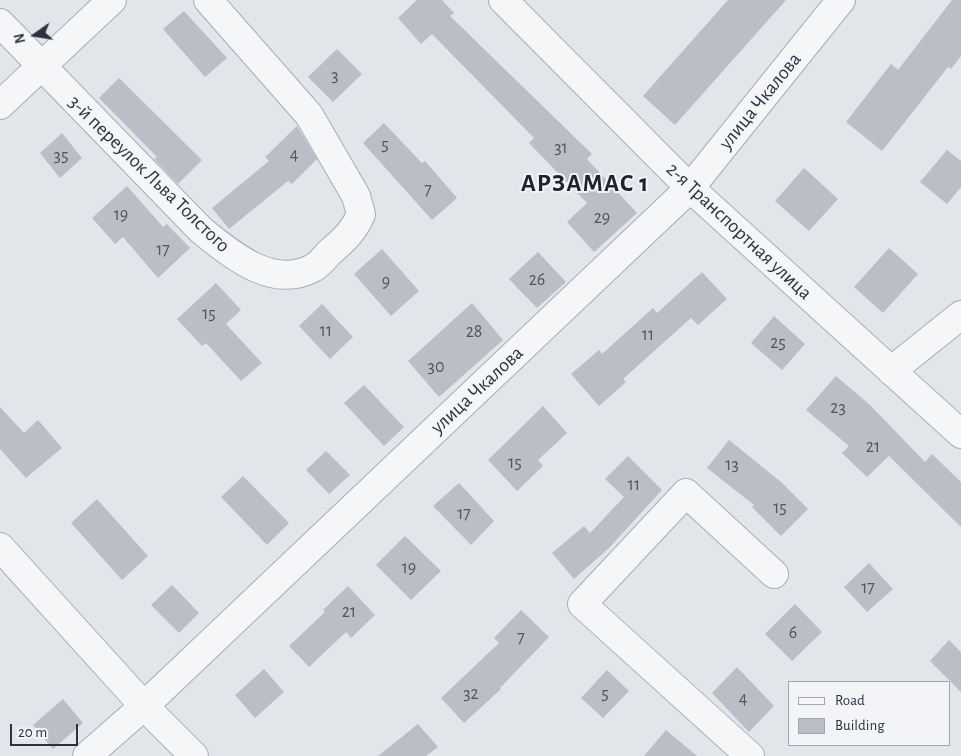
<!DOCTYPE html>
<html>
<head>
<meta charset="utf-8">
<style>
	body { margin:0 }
	#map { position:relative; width:961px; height:756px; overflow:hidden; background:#e2e5ea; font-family:"Alegreya Sans",sans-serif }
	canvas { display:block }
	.legend { position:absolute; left:788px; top:681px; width:162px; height:65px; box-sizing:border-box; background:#f2f4f7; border:1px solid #a3a6ae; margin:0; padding:6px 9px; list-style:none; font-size:15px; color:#2c3240 }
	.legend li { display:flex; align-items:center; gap:10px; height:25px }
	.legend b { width:25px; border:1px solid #a3a6ae }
	.north { position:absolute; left:10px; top:10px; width:50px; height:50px; -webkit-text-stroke:4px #f2f4f7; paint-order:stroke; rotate:257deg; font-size:14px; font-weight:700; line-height:20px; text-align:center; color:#2c3240 }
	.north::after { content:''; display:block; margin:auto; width:18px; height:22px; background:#2c3240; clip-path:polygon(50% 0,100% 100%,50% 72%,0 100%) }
	.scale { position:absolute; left:10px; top:724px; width:68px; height:22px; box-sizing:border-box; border:2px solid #2c3240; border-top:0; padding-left:6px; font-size:15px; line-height:18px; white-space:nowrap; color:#2c3240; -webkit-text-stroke:4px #f2f4f7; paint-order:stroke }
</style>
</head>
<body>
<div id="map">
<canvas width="961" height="756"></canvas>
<ul class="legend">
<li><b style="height:6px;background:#f5f6f8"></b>Road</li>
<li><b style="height:14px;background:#babec6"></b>Building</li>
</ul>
<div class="north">N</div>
<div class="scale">20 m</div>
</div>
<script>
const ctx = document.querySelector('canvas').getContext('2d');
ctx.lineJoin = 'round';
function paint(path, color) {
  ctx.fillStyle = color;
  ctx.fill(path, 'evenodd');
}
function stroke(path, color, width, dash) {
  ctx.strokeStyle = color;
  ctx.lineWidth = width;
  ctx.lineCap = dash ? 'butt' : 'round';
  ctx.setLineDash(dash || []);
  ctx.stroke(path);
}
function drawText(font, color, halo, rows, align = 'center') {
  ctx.font = font + ' "Alegreya Sans",sans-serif';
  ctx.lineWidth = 4;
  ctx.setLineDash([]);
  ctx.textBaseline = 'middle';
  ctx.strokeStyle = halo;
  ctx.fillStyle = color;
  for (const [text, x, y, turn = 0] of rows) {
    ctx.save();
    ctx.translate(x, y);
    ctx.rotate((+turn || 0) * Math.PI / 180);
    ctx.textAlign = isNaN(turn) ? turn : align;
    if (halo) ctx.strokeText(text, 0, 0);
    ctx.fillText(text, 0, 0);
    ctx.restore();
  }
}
const building = new Path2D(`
	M 417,0 L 442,0 L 454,13 L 450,16 L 592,154 L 587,159 L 637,213 L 594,252 L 567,222 L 587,203 L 529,143 L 534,138 L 432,34 L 421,44 L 398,18 Z
	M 728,0 L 786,0 L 675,125 L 643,96 Z
	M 952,0 L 961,0 L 961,56 L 951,69 L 948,67 L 882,151 L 846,122 L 891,64 L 898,70 Z
	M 184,11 L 227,58 L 205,77 L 163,29 Z
	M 337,49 L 362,74 L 333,102 L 308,77 Z
	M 119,78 L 202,160 L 178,184 L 154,159 L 157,157 L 99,98 Z
	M 384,123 L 422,163 L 425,161 L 457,198 L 432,220 L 363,143 Z
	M 297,126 L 317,159 L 292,184 L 288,181 L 229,229 L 212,208 L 269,161 L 265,157 Z
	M 62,133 L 82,158 L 60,178 L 40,153 Z
	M 947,150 L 961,161 L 961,187 L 947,204 L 920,182 Z
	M 804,168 L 838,199 L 809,231 L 775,201 Z
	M 127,186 L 163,227 L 167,224 L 190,248 L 158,278 L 123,237 L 115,244 L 92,218 Z
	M 889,248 L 918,274 L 883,313 L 854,287 Z
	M 382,249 L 419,291 L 391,316 L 354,274 Z
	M 538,252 L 566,282 L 537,308 L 509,279 Z
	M 702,272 L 727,299 L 698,325 L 691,318 L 623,379 L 626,382 L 599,406 L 571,374 L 599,350 L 602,354 L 653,308 L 657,313 Z
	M 216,283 L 241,310 L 226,324 L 262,363 L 241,381 L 206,343 L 202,346 L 177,319 Z
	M 472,303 L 503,340 L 439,397 L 408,361 Z
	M 322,304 L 353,337 L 330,359 L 299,326 Z
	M 774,316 L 805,344 L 782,370 L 751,343 Z
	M 836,376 L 870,405 L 925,462 L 932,454 L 961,482 L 961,527 L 889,456 L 867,477 L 842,453 L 849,446 L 806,410 Z
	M 364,385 L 404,427 L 384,446 L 344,403 Z
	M 543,406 L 567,433 L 538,460 L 543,466 L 517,491 L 488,460 Z
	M 0,407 L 24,433 L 38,420 L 62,448 L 26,478 L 0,449 Z
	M 729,440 L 781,482 L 808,509 L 781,536 L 752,507 L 754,505 L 707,468 Z
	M 326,451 L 350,475 L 329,494 L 306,470 Z
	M 628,456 L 662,490 L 609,548 L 574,579 L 552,553 L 584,526 L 590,533 L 624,497 L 605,479 Z
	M 243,476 L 289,523 L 267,545 L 221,497 Z
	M 459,483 L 494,521 L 471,545 L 433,506 Z
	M 97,499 L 148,556 L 122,580 L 71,523 Z
	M 405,536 L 441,571 L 411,600 L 376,565 Z
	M 869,563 L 893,589 L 867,612 L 844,587 Z
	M 172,585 L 199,613 L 179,633 L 151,605 Z
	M 348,586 L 375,615 L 351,638 L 346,632 L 309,667 L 289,646 L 325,612 L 323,610 Z
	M 795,604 L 822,632 L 792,661 L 765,634 Z
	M 521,610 L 549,637 L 500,688 L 501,689 L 464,723 L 441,698 L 499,643 L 494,638 Z
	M 949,640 L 961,652 L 961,692 L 930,661 Z
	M 737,667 L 774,706 L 749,732 L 712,693 Z
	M 264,669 L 284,692 L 255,718 L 235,695 Z
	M 607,670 L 629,691 L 603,718 L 581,698 Z
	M 63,699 L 83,723 L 53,749 L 33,725 Z
	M 418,724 L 438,747 L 426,756 L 378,756 Z
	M 666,730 L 697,756 L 644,756 Z`);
const minor = new Path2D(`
	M 503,0 L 690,188 L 961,434
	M 0,23 L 201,230 C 231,254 272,290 313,268 C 320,264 325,257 330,252 C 344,240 354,231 361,214 L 356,196 L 309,115 L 208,0
	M 0,105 L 112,0
	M 891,371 L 961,315
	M 0,547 L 144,706 L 194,756
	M 87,756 L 144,706 L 690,188 L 841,0
	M 750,756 L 582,604 L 686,493 L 774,574`);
const numberNames = [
	["3",335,76],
	["5",385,145],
	["31",561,148],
	["4",294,155],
	["35",61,156],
	["7",428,190],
	["19",121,215],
	["29",602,218],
	["17",163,250],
	["26",537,280],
	["9",386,282],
	["15",209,314],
	["11",326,331],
	["28",474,332],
	["11",648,335],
	["25",778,343],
	["30",436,367],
	["23",838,408],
	["21",873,447],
	["15",515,463],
	["13",732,465],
	["11",634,485],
	["15",780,508],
	["17",464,514],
	["19",409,568],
	["17",868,588],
	["21",349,612],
	["6",793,633],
	["7",521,638],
	["32",471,694],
	["5",605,694],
	["4",743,699]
];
const streetNames = [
	["улица Чкалова",760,101,-51],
	["3-й переулок Льва Толстого",149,174,44],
	["2-я Транспортная улица",739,231,43],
	["улица Чкалова",477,390,-43]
];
const districtNames = [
	["АРЗАМАС 1",585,183]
];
paint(building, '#babec6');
stroke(minor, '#a8acb4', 30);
stroke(minor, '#f5f6f8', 28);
drawText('18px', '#505562', null, numberNames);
drawText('20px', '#2c3240', '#f2f4f7', streetNames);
ctx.letterSpacing = '1px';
drawText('bold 25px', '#1e2331', '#f2f4f7', districtNames);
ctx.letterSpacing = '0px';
</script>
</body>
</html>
